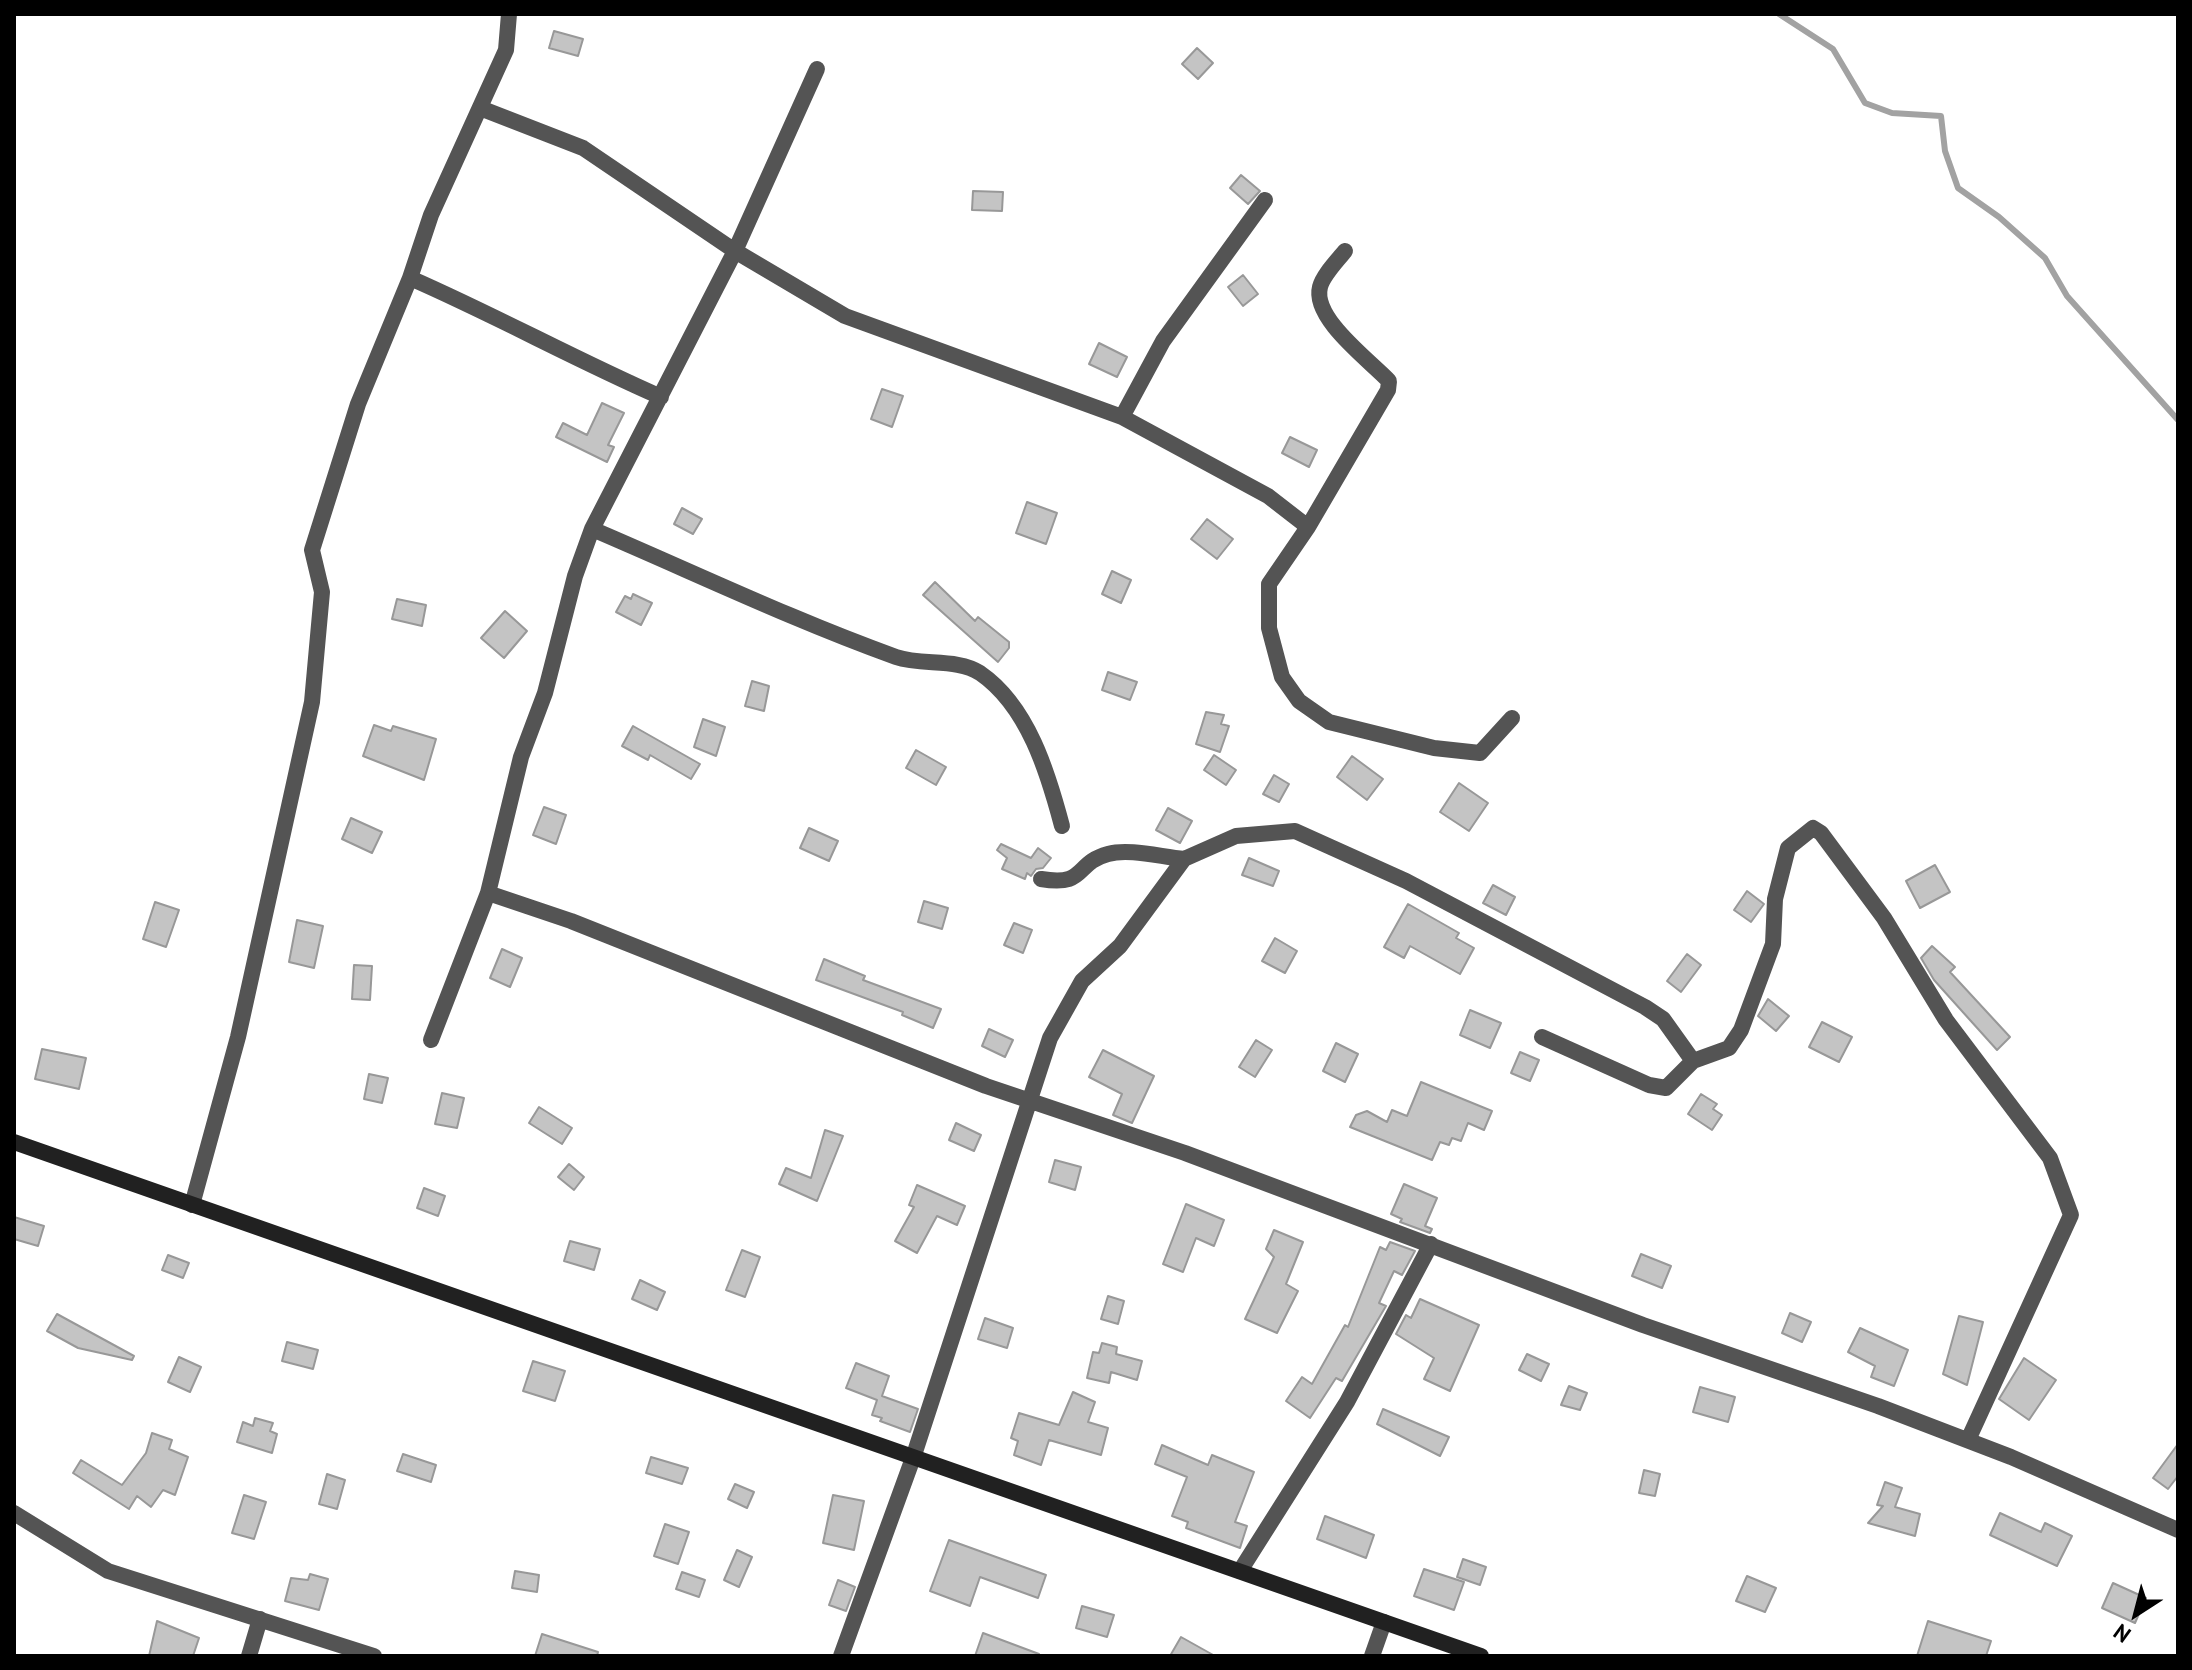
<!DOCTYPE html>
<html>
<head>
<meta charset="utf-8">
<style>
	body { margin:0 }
	#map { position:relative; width:2192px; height:1670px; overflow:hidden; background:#fff; font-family:"PT Sans",sans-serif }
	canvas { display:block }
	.frame { position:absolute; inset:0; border:16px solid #000; pointer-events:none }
	.north { position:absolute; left:2096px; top:1574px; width:80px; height:80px; -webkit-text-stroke:6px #fff; paint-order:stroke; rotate:216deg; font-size:22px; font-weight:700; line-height:32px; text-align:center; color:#000 }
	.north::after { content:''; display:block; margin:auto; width:28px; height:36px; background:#000; clip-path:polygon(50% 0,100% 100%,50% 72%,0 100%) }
</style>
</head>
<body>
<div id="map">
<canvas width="2192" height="1670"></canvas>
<div class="frame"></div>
<div class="north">N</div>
</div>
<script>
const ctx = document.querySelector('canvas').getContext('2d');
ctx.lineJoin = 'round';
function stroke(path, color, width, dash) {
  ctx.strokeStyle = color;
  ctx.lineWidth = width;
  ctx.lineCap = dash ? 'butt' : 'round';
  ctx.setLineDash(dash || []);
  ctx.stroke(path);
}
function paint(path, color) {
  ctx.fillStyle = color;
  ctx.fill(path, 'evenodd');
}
const stream = new Path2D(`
	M 1779,14 L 1833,49 L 1865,103 L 1892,113 L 1941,116 L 1945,151 L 1958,188 L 1999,217 L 2045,258 L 2067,296 L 2178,420`);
const building = new Path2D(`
	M 554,31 L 583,39 L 578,56 L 549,48 Z
	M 1197,48 L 1213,63 L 1198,79 L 1182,64 Z
	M 1241,175 L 1260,191 L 1248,204 L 1230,188 Z
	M 973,191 L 1003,192 L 1002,211 L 972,210 Z
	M 1243,275 L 1258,294 L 1243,306 L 1228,287 Z
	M 1099,343 L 1127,357 L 1117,377 L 1089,364 Z
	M 882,389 L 903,396 L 892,427 L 871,419 Z
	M 602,403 L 624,413 L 608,445 L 614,447 L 607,462 L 556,437 L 563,423 L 587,435 Z
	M 1290,437 L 1317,450 L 1309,467 L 1282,453 Z
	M 1027,502 L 1057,513 L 1046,544 L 1016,533 Z
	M 682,508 L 702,519 L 693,534 L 674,524 Z
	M 1207,519 L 1233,539 L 1217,559 L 1191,539 Z
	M 1112,571 L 1131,580 L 1121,603 L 1102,594 Z
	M 935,582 L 975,621 L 978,617 L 1009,642 L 1009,648 L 998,662 L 923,595 Z
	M 633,594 L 652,603 L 641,625 L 616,612 L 625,596 L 631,599 Z
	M 397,599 L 426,605 L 422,626 L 392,619 Z
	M 505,611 L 527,631 L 504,658 L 481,638 Z
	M 1108,672 L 1137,682 L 1130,700 L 1102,690 Z
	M 752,681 L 769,686 L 764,711 L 745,706 Z
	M 1206,712 L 1224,715 L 1221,724 L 1229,726 L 1220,752 L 1196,744 Z
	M 703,719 L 725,727 L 716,756 L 694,747 Z
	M 374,725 L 391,731 L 393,726 L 436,739 L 424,780 L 363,756 Z
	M 633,726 L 700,764 L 691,779 L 650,755 L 648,760 L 622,746 Z
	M 916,750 L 946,767 L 936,785 L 906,768 Z
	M 1214,755 L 1236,770 L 1226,785 L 1204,770 Z
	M 1352,756 L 1383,779 L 1367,800 L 1337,777 Z
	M 1274,775 L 1289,784 L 1279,802 L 1263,794 Z
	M 1459,783 L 1488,803 L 1469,831 L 1440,812 Z
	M 544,807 L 566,815 L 556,844 L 533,835 Z
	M 1168,808 L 1192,821 L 1180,843 L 1156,830 Z
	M 351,818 L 382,832 L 372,853 L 342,839 Z
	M 809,828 L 838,841 L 829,861 L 800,848 Z
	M 1001,844 L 1031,858 L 1038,848 L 1051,858 L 1043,868 L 1036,869 L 1031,876 L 1027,873 L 1025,879 L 1002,869 L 1007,858 L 997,850 Z
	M 1249,858 L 1279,871 L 1273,886 L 1242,875 Z
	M 1935,865 L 1950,892 L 1920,908 L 1906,881 Z
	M 1493,885 L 1515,897 L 1506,915 L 1483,903 Z
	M 1747,891 L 1764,904 L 1751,922 L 1734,910 Z
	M 924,901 L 948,908 L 942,929 L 918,922 Z
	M 155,902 L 179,910 L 166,947 L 143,939 Z
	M 1408,904 L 1459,933 L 1456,938 L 1474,948 L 1460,974 L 1410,946 L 1404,958 L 1384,947 Z
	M 297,920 L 323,926 L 314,968 L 289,962 Z
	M 1014,923 L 1032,930 L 1023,953 L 1004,945 Z
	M 1275,938 L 1297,951 L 1285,973 L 1262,961 Z
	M 1932,946 L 1955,967 L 1950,972 L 2010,1037 L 1997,1050 L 1934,980 L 1921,958 Z
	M 502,949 L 522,958 L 510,987 L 490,978 Z
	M 1687,954 L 1701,965 L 1681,992 L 1667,981 Z
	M 824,959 L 865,976 L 863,980 L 941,1009 L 933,1028 L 902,1015 L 903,1012 L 816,980 Z
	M 354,965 L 372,966 L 370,1000 L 352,999 Z
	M 1768,999 L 1789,1016 L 1776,1031 L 1758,1016 Z
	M 1470,1010 L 1501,1023 L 1490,1048 L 1460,1035 Z
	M 1822,1022 L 1852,1037 L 1839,1062 L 1809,1047 Z
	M 989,1029 L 1013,1040 L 1005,1057 L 982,1046 Z
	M 1256,1040 L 1272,1050 L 1255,1077 L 1239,1067 Z
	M 1336,1043 L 1358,1054 L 1345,1082 L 1323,1071 Z
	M 42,1049 L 86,1058 L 79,1089 L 35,1079 Z
	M 1103,1050 L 1154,1076 L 1132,1123 L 1113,1115 L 1122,1094 L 1089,1077 Z
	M 1520,1052 L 1539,1060 L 1530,1081 L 1511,1073 Z
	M 369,1074 L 388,1078 L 382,1103 L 364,1099 Z
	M 1421,1082 L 1492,1111 L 1484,1130 L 1468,1123 L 1461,1141 L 1452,1138 L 1449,1145 L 1440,1142 L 1432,1160 L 1350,1127 L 1356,1115 L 1367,1111 L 1387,1122 L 1392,1110 L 1407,1116 Z
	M 442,1093 L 464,1098 L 457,1128 L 435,1124 Z
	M 1701,1094 L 1717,1104 L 1713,1109 L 1722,1115 L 1712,1130 L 1688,1114 Z
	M 539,1107 L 572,1128 L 562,1144 L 529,1123 Z
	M 956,1123 L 981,1135 L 974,1151 L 949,1140 Z
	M 825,1130 L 843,1136 L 817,1201 L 779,1184 L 786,1168 L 811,1178 Z
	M 1055,1160 L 1081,1167 L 1075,1190 L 1049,1182 Z
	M 569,1164 L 584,1177 L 574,1190 L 558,1177 Z
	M 1404,1184 L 1437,1198 L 1425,1226 L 1432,1229 L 1430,1233 L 1400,1222 L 1402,1219 L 1391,1214 Z
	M 917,1185 L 965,1206 L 957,1225 L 937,1216 L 917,1253 L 895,1241 L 914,1207 L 909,1205 Z
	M 424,1188 L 445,1196 L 438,1216 L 417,1208 Z
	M 1186,1204 L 1224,1220 L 1214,1246 L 1196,1238 L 1183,1272 L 1163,1264 Z
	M 14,1217 L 44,1226 L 38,1246 L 14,1239 Z
	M 1274,1230 L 1303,1242 L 1286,1284 L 1298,1291 L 1277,1333 L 1245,1319 L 1274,1257 L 1266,1249 Z
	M 570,1241 L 600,1249 L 594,1270 L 564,1261 Z
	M 1390,1242 L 1415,1251 L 1402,1275 L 1394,1271 L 1379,1303 L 1386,1306 L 1342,1381 L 1336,1378 L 1310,1418 L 1286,1401 L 1302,1377 L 1312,1384 L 1345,1325 L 1348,1327 L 1380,1247 L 1386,1250 Z
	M 742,1250 L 760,1257 L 745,1297 L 726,1290 Z
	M 1641,1254 L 1671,1266 L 1662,1288 L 1632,1276 Z
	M 168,1255 L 189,1263 L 183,1278 L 162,1270 Z
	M 640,1280 L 665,1292 L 657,1310 L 632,1299 Z
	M 1108,1296 L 1124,1301 L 1118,1324 L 1101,1319 Z
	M 1420,1299 L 1479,1325 L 1450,1391 L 1424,1379 L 1434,1358 L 1396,1334 L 1406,1315 L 1411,1318 Z
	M 1790,1313 L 1811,1322 L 1802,1342 L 1782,1333 Z
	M 57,1314 L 134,1356 L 132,1360 L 78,1348 L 47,1331 Z
	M 1959,1316 L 1983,1322 L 1967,1385 L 1943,1374 Z
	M 985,1318 L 1013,1328 L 1007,1348 L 978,1339 Z
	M 1860,1328 L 1908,1350 L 1894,1386 L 1871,1377 L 1875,1366 L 1848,1352 Z
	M 287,1342 L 318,1350 L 313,1369 L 282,1361 Z
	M 1102,1343 L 1117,1347 L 1116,1354 L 1142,1361 L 1137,1380 L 1111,1372 L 1109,1383 L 1087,1378 L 1093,1352 L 1099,1353 Z
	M 1527,1354 L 1549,1364 L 1541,1381 L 1519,1370 Z
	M 179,1357 L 201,1367 L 190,1392 L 168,1382 Z
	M 2024,1358 L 2056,1380 L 2029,1420 L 1999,1399 Z
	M 533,1361 L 565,1371 L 555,1401 L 523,1391 Z
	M 856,1363 L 889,1376 L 882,1396 L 918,1409 L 910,1432 L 880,1421 L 882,1418 L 872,1415 L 877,1400 L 846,1388 Z
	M 1569,1386 L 1587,1393 L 1580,1410 L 1561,1405 Z
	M 1700,1387 L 1735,1397 L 1728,1422 L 1693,1412 Z
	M 1073,1392 L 1095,1402 L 1088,1422 L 1108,1428 L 1101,1455 L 1049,1440 L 1041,1465 L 1014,1455 L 1018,1441 L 1011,1438 L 1019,1413 L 1059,1425 Z
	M 1383,1409 L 1449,1437 L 1440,1456 L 1377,1424 Z
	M 255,1418 L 273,1423 L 270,1431 L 277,1434 L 272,1453 L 237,1442 L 243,1422 L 253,1426 Z
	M 152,1433 L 172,1440 L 169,1449 L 188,1457 L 175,1495 L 163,1490 L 151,1507 L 137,1496 L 129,1509 L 73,1473 L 81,1460 L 122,1485 L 146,1453 Z
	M 2178,1444 L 2178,1476 L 2168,1489 L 2153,1478 Z
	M 1162,1445 L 1208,1465 L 1212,1455 L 1254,1472 L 1235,1522 L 1247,1526 L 1240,1548 L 1186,1528 L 1188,1522 L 1172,1516 L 1187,1477 L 1155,1464 Z
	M 403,1454 L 436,1465 L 431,1482 L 397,1471 Z
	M 651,1457 L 688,1468 L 682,1484 L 646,1473 Z
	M 1644,1470 L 1660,1474 L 1655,1496 L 1639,1493 Z
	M 327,1474 L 345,1480 L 337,1509 L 319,1504 Z
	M 1885,1482 L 1902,1488 L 1895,1507 L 1920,1514 L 1915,1536 L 1868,1523 L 1883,1506 L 1877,1505 Z
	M 735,1484 L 754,1492 L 747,1508 L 728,1499 Z
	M 244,1495 L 266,1502 L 254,1539 L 232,1533 Z
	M 833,1495 L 864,1501 L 854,1550 L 823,1543 Z
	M 2000,1513 L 2041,1532 L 2045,1523 L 2072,1536 L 2057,1566 L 1990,1535 Z
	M 1325,1516 L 1374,1535 L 1366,1558 L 1317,1539 Z
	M 665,1524 L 689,1532 L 678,1564 L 654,1556 Z
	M 949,1540 L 1046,1575 L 1038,1598 L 980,1577 L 970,1606 L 930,1591 Z
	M 737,1550 L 752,1557 L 739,1587 L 724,1580 Z
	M 1463,1559 L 1486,1567 L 1480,1585 L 1457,1577 Z
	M 1424,1569 L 1464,1582 L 1454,1610 L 1414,1596 Z
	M 515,1571 L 539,1575 L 537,1592 L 512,1588 Z
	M 682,1572 L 705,1580 L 699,1597 L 676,1589 Z
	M 310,1574 L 328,1579 L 319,1610 L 285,1601 L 291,1578 L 308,1580 Z
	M 1747,1576 L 1776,1588 L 1765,1612 L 1736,1601 Z
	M 838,1580 L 855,1587 L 846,1611 L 829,1605 Z
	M 2113,1583 L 2146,1598 L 2135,1623 L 2102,1608 Z
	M 1082,1606 L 1114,1615 L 1107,1637 L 1076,1628 Z
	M 157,1621 L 199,1638 L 193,1656 L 149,1656 Z
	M 1928,1621 L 1991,1641 L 1986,1656 L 1917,1656 Z
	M 983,1633 L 1039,1654 L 1039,1656 L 975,1656 Z
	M 542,1634 L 598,1652 L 597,1656 L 535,1656 Z
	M 1181,1637 L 1215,1656 L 1170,1656 Z`);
const street = new Path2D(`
	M 480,108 L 583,148 L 735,251 L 845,316 L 1122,417 L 1268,496 L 1308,527
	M 1345,251 C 1337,261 1323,275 1320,287 C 1312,318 1368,359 1389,381 L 1388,390 L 1308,527 L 1269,584 L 1269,628 L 1282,677 L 1299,701 L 1329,722 L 1434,748 L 1480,753 L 1512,718
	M 410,278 C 495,315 576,360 661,397
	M 1122,417 L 1163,341 L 1265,200
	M 592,529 C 693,572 793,620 896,657 C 922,666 957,658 980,673 C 1028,706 1048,773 1062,826
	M 1041,879 C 1087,887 1074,863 1108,854 C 1129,848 1161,857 1184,859
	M 488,893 L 571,921 L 986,1086 L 1185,1153 L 1643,1325 L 1878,1406 L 2011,1457 L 2178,1530
	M 1542,1037 L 1649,1085 L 1666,1088 L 1693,1061 L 1729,1048 L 1741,1030 L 1773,944 L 1775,899 L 1788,848 L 1813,828 L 1821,833 L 1884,918 L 1946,1020 L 2050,1158 L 2071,1215 L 1968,1440
	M 431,1040 L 488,893 L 521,757 L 545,693 L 575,576 L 592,529 L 735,251 L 817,69
	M 192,1205 L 238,1037 L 312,702 L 322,592 L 312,550 L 358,404 L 410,278 L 431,215 L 506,50 L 509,14
	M 14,1513 L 108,1571 L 374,1656
	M 1240,1571 L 1347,1402 L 1431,1244
	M 249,1656 L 260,1619
	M 841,1656 L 913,1458 L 1050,1038 L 1082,981 L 1120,946 L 1184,859 L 1236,836 L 1295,831 L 1406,881 L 1645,1007 L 1663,1019 L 1693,1061
	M 1372,1656 L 1384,1622`);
const secondary = new Path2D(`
	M 14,1142 L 1481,1656`);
stroke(stream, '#a2a2a2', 6);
paint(building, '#c4c4c4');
stroke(building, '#989898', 2);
stroke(street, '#545454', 16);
stroke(secondary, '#212121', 16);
</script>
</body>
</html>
